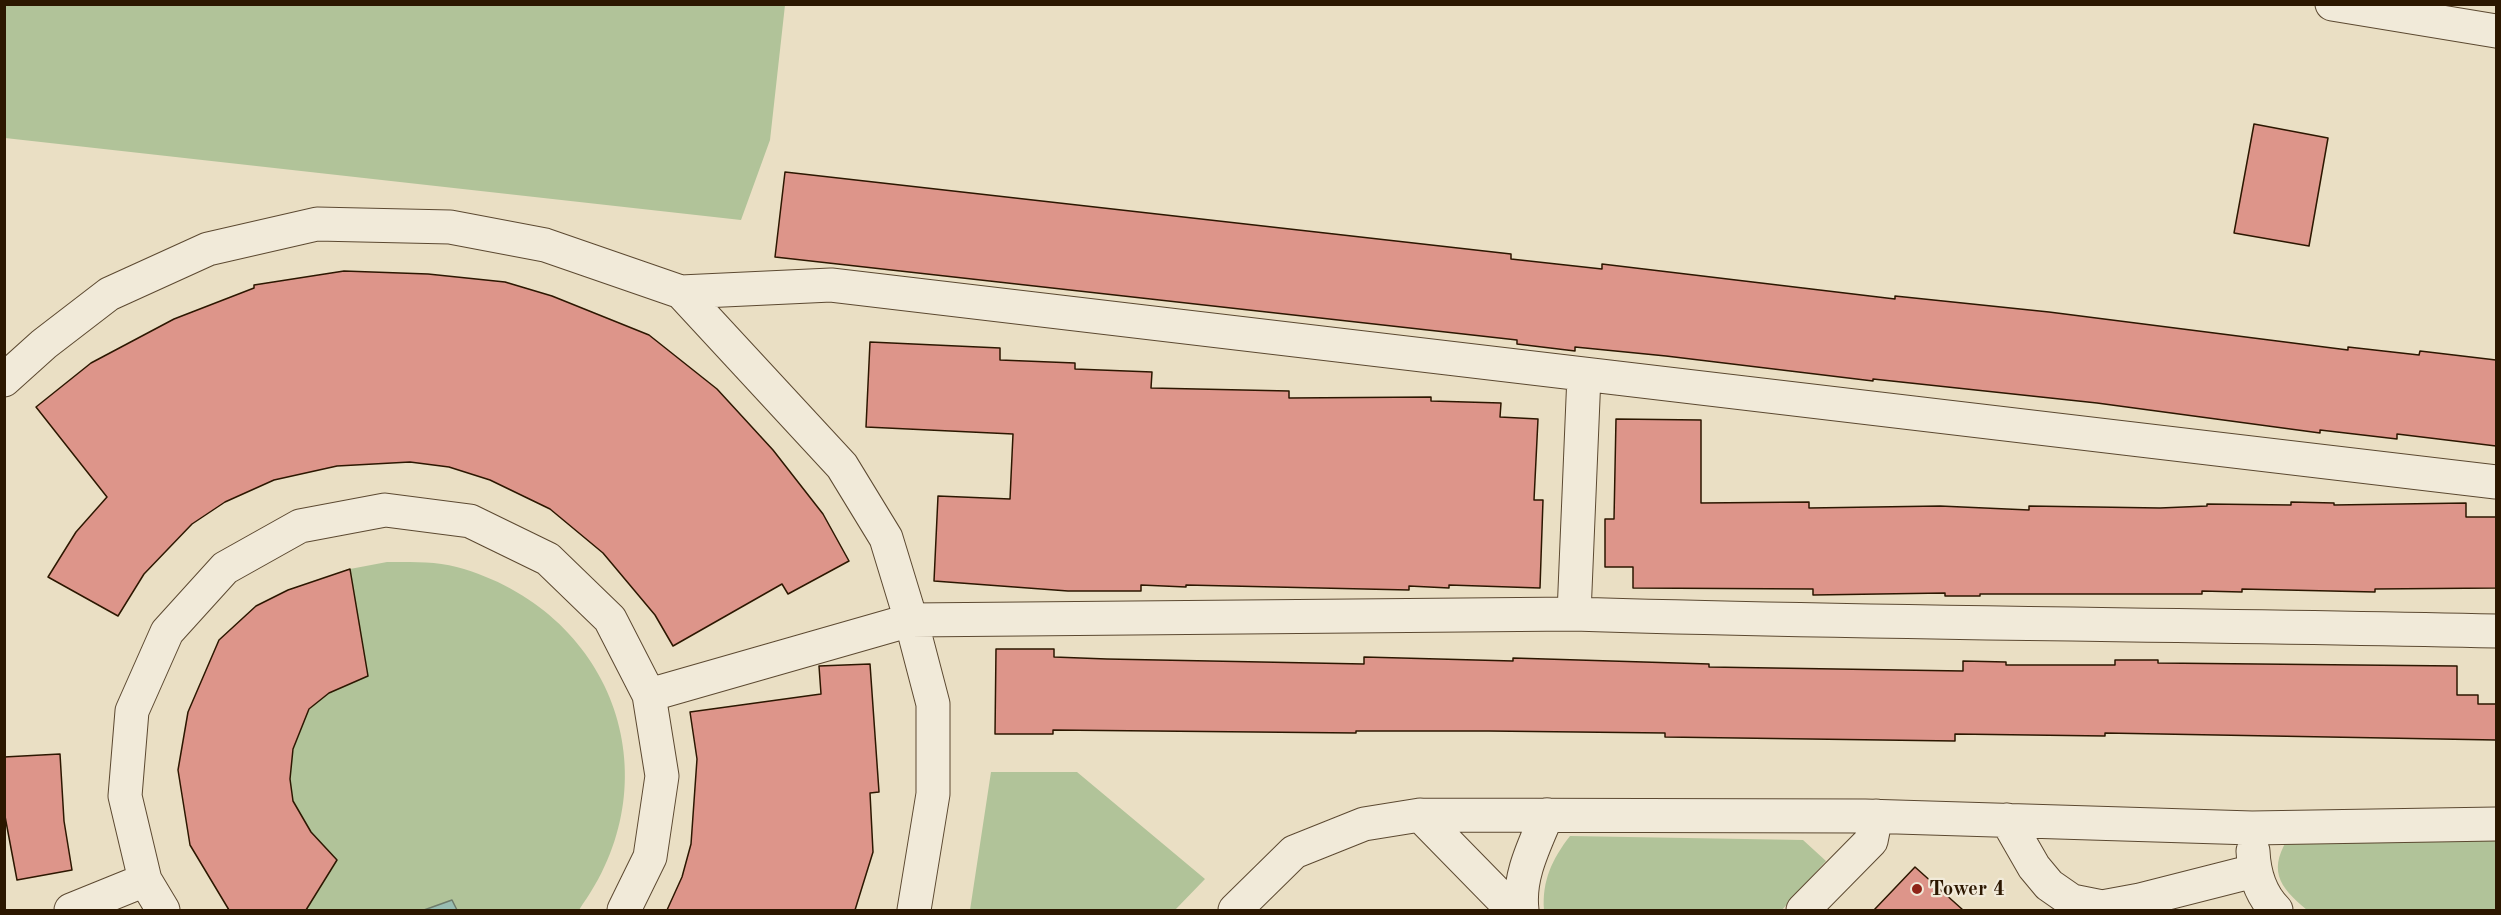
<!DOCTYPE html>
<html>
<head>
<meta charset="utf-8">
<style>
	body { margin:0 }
	#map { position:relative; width:2501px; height:915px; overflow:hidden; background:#eadfc4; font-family:"Old Standard TT",serif }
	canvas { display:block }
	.frame { position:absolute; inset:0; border:6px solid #2c1700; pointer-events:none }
</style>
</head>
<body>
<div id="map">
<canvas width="2501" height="915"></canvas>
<div class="frame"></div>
</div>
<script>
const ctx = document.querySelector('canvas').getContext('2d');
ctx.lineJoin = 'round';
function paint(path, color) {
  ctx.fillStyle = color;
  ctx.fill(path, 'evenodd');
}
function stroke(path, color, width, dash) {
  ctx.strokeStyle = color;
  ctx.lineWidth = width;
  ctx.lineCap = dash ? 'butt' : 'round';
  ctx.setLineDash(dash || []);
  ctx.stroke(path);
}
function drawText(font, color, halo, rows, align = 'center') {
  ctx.font = font + ' "Old Standard TT",serif';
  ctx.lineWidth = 4.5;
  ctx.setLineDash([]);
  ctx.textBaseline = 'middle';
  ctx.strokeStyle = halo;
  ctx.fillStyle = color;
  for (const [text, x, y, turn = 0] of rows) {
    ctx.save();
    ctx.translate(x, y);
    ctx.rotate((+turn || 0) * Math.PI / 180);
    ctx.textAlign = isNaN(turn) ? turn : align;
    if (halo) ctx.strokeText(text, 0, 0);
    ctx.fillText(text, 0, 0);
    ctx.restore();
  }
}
const green = new Path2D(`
	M 5,4 L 785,4 L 785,5 L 770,140 L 741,220 L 5,138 Z
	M 387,562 C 412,562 440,561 464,569 C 616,616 674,782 579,910 L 306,910 L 337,860 C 321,843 301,824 293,801 C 285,779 295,725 311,708 C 316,702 323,698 329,693 L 350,569 Z
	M 991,772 L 1077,772 L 1205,879 L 1175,910 L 970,910 Z
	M 2291,834 L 2496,841 L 2496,910 L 2307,910 C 2278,886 2267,869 2291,834 Z
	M 1570,836 L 1803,840 L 1826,861 L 1782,910 L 1544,910 C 1542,881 1552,859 1570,836 Z`);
const water = new Path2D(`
	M 452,900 L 457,910 L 424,910 Z`);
const building = new Path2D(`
	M 2254,124 L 2328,138 L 2309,246 L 2234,233 Z
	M 785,172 L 1511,254 L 1511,259 L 1602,269 L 1602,264 L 1895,299 L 1895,296 L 2049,312 L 2348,350 L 2348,347 L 2419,355 L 2420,351 L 2496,360 L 2496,446 L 2397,434 L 2397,439 L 2320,430 L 2320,433 L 2097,403 L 1873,379 L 1873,381 L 1666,356 L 1575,347 L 1575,351 L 1517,344 L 1517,340 L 775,257 Z
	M 344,271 L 428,274 L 505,282 L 552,296 L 649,335 L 717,389 L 773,450 L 823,514 L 849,561 L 788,594 L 782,584 L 673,646 L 655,615 L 603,553 L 550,509 L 490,480 L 449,467 L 410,462 L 337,466 L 274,480 L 225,502 L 192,524 L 144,574 L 118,616 L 48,577 L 76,532 L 107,497 L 36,407 L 91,363 L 174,319 L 254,288 L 254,285 Z
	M 870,342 L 1000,348 L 1000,360 L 1075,363 L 1075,369 L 1152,372 L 1151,388 L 1289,391 L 1289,398 L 1431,397 L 1431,401 L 1501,403 L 1500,417 L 1538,419 L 1534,500 L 1543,500 L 1540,588 L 1449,585 L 1449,588 L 1409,586 L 1409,590 L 1186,585 L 1186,587 L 1141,585 L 1141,591 L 1068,591 L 934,581 L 938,496 L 1010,499 L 1013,434 L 866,427 Z
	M 1616,419 L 1701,420 L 1701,503 L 1809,502 L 1809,508 L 1940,506 L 2029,510 L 2029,506 L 2160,508 L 2207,506 L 2207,504 L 2291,505 L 2291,502 L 2334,503 L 2334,505 L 2466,503 L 2466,517 L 2496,517 L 2496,588 L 2375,589 L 2375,592 L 2242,589 L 2242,592 L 2202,591 L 2202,594 L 1980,594 L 1980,596 L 1945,596 L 1945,593 L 1813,595 L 1813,589 L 1633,588 L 1633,567 L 1605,567 L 1605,519 L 1614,519 Z
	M 350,569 L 368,676 L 329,693 L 309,709 L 293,749 L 290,779 L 293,801 L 311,832 L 337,860 L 306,910 L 229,910 L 190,845 L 178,770 L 188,712 L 219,640 L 256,606 L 288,590 Z
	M 996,649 L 1054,649 L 1054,657 L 1107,659 L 1364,664 L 1364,657 L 1513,661 L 1513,658 L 1709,664 L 1709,667 L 1963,671 L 1963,661 L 2006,662 L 2006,665 L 2115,665 L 2115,660 L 2158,660 L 2158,663 L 2457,666 L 2457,695 L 2478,695 L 2478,704 L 2496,704 L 2496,740 L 2105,733 L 2105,736 L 1955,734 L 1955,741 L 1665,737 L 1665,733 L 1489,731 L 1356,731 L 1356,733 L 1053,730 L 1053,734 L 995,734 Z
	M 870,664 L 879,792 L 870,793 L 873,852 L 855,910 L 667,910 L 682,877 L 691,844 L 697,759 L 690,712 L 821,694 L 819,666 Z
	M 60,754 L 64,821 L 72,870 L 17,880 L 4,811 L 4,757 Z
	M 1915,867 L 1963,910 L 1874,910 Z`);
const minor = new Path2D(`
	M 2332,4 L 2496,31
	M 681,292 L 842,466 L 886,538 L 911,620 L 933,704 L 933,794 L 914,910
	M 1584,375 L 1574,614 C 1881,624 2189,624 2496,631
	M 4,380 L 44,344 L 109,294 L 208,249 L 317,224 L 450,227 L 545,245 L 681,292 L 831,285 L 2496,482
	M 649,695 L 911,620 L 1574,614
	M 1420,815 L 1513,910
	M 2007,820 L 2034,867 L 2049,885 L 2072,901 L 2102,907 L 2140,900 L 2254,871
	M 2253,851 C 2254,873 2260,894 2276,910
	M 71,910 L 145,880
	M 163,910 L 145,880 L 125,796 L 132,711 L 167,632 L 225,568 L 300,526 L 385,510 L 470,521 L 548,559 L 610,619 L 649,695 L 662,776 L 650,857 L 624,910
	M 1235,910 L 1294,852 L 1364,824 L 1420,815 L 1865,816 L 2252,828 L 2496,824
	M 1522,910 C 1518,877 1534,846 1547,815
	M 1803,910 L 1871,841 L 1876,816`);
const markers = [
	[1917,889,6,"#8f2418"]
];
const poiNames = [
	["Tower 4",1929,889]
];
paint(green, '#b1c399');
paint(water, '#98bdb2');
stroke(water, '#6d7b6b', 1.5);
paint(building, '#dd958a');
stroke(building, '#2c1700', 1.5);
stroke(minor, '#5c4931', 35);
stroke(minor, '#f1ead9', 33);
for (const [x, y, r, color] of markers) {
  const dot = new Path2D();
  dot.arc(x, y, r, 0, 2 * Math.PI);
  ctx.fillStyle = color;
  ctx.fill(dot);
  stroke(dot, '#f1ead9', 2);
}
drawText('bold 21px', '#2c1700', '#f1ead9', poiNames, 'left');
</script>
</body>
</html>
